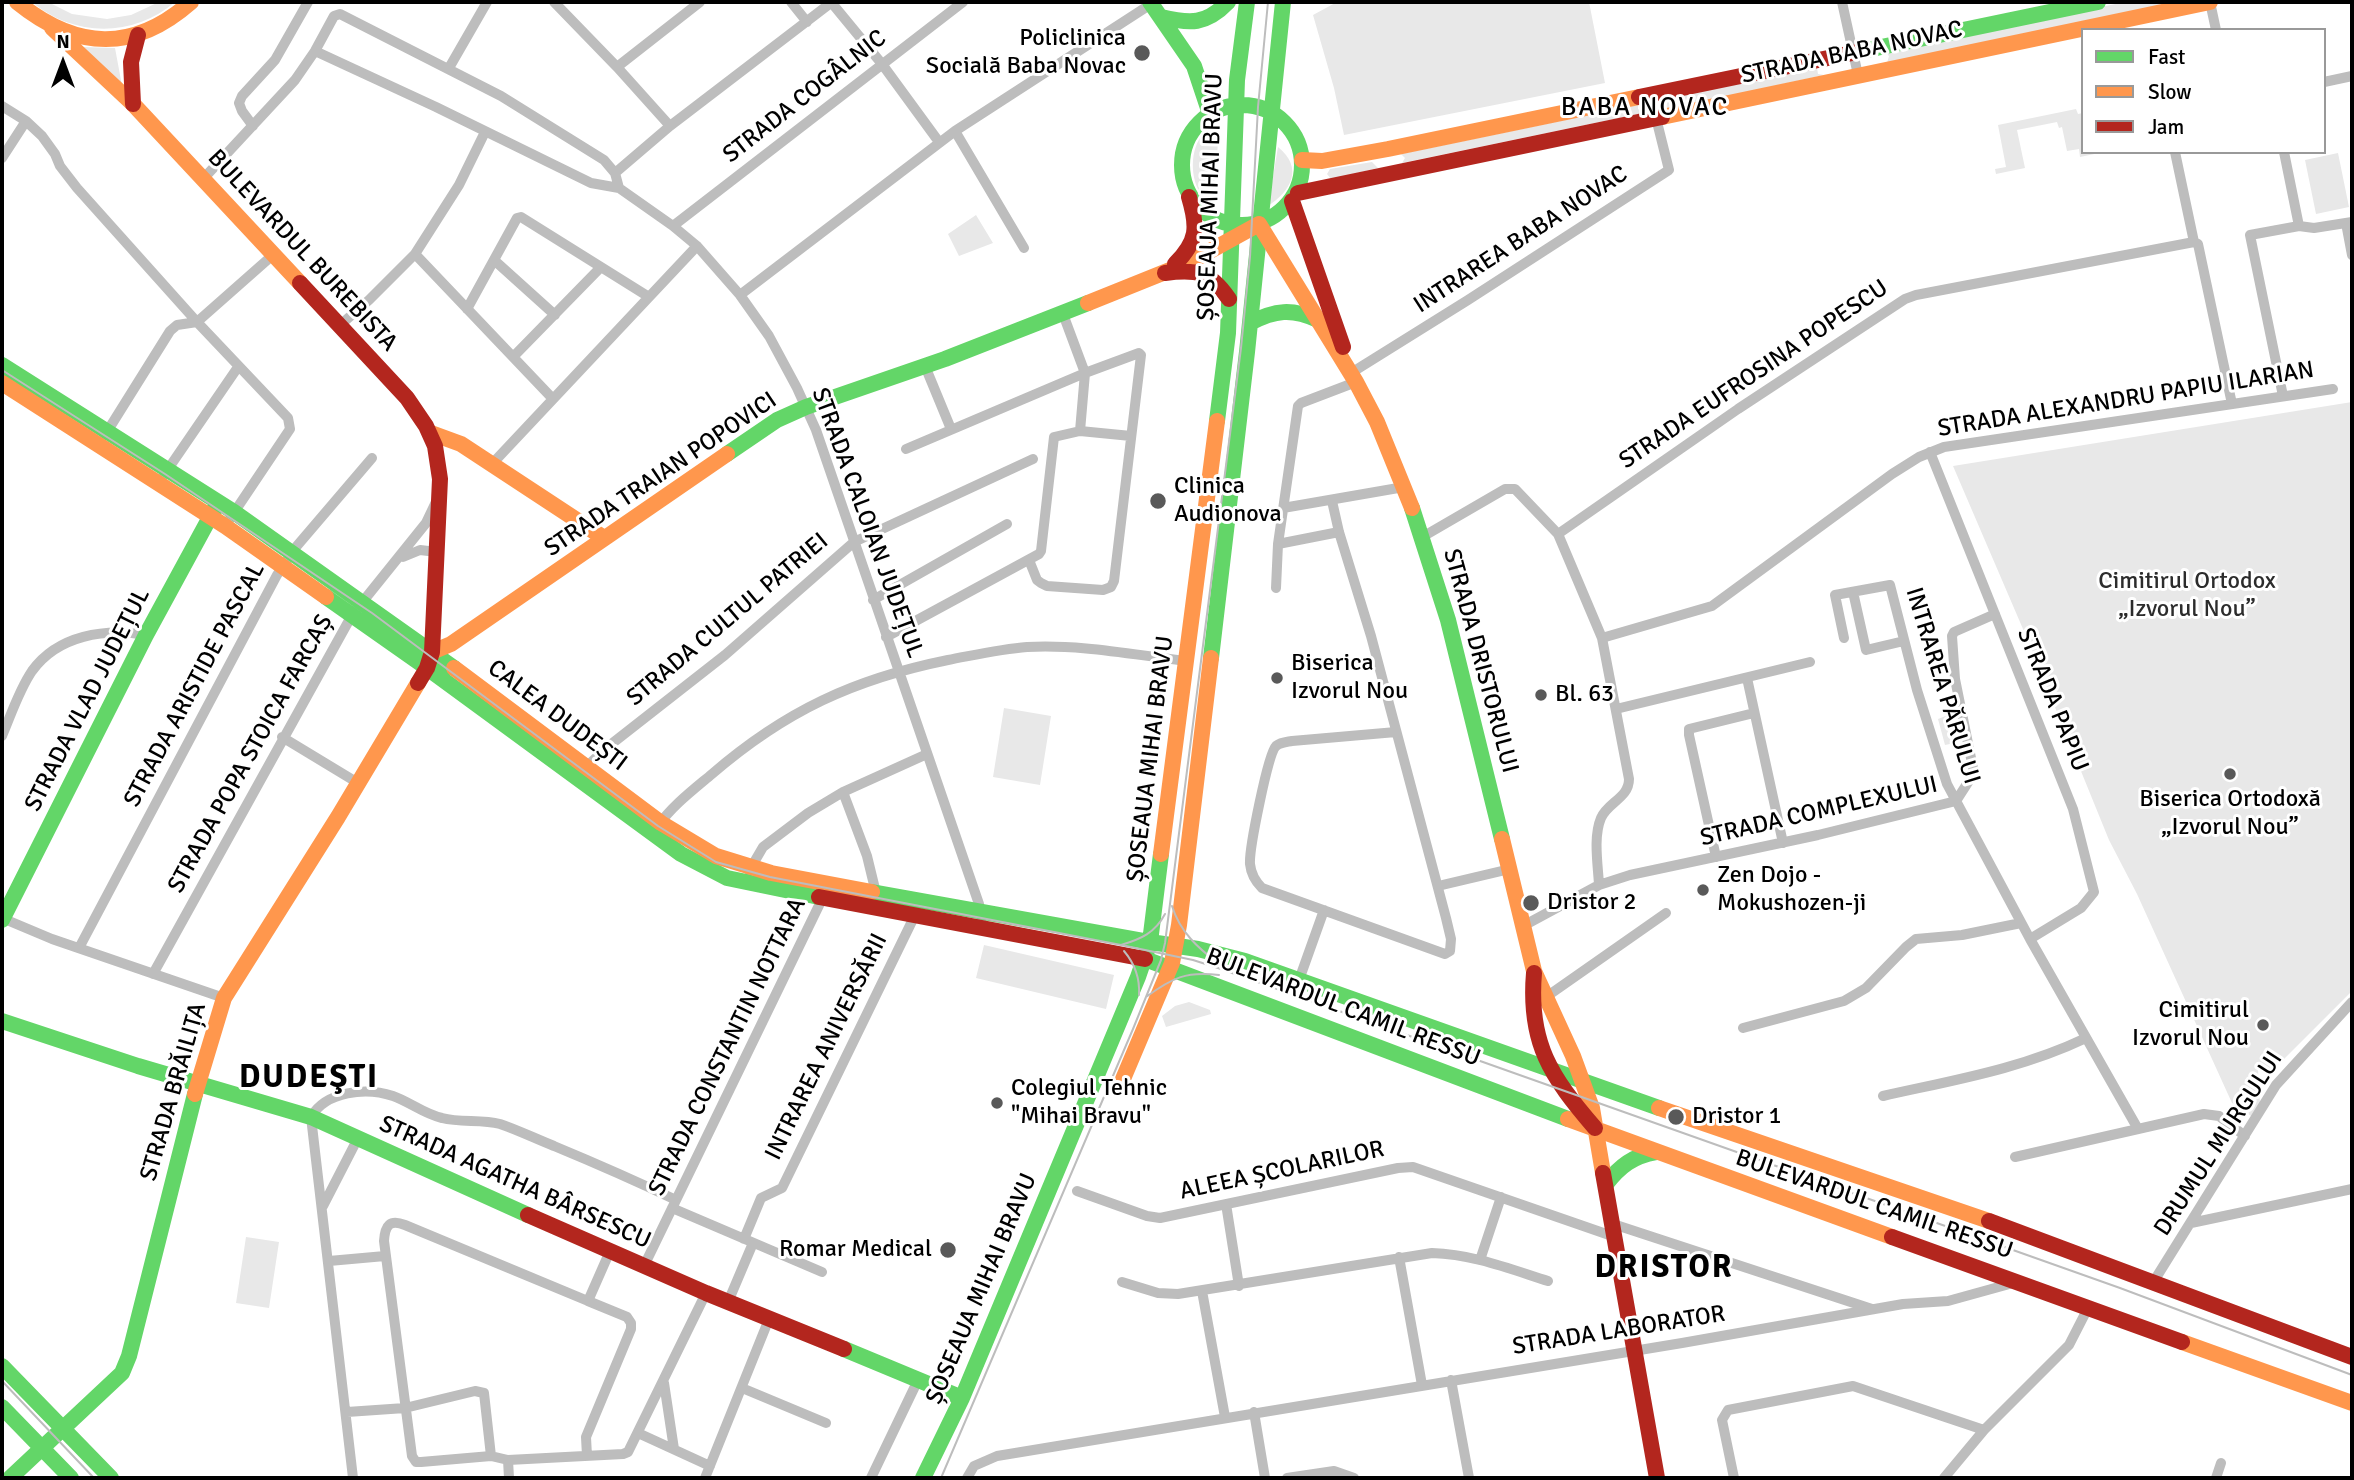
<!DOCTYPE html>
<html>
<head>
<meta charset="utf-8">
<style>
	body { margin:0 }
	#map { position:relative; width:2354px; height:1480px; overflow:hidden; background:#fff; font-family:Signika,sans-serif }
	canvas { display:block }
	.frame { position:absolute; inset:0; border:4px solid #000; pointer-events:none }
	.legend { position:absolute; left:2081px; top:28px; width:245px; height:126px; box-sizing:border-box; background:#fff; border:2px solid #999; margin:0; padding:9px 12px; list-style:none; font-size:21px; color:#000 }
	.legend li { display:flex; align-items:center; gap:14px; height:35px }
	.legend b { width:35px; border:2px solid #999 }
	.north { position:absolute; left:28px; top:28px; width:70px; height:70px; -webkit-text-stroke:5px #fff; paint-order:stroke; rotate:0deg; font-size:19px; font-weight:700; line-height:28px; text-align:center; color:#000 }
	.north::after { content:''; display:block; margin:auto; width:24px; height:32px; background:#000; clip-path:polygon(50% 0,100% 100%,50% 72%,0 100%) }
</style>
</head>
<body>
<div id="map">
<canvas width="2354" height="1480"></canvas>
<div class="frame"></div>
<ul class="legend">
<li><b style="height:9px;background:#63d668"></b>Fast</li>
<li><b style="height:9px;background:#ff974d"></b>Slow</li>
<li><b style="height:9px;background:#b3261e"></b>Jam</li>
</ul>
<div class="north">N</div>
</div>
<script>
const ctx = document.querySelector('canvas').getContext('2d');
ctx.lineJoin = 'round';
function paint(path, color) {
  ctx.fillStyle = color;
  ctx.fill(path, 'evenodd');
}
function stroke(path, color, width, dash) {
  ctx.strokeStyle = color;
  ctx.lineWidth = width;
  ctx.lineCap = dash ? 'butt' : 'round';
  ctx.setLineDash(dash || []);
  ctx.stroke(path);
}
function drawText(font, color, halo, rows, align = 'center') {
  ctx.font = font + ' Signika,sans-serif';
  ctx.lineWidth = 6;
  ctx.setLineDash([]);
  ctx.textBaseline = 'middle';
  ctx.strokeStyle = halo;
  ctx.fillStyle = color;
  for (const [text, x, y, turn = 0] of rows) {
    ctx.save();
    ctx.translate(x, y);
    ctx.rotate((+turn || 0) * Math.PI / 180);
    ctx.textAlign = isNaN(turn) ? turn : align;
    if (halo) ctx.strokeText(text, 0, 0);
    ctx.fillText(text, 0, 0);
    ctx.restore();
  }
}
const green = new Path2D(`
	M 32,2 L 48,2 L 72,14 L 107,19 L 131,15 L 159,2 L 175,2 C 133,38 73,37 32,2 Z
	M 1337,2 L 1589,2 L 1605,83 L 1344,135 L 1334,88 L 1313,15 Z
	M 2125,2 L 2179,2 L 1887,63 L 1889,56 L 1885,52 Z
	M 82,47 L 115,48 L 123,91 Z
	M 1817,68 L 1818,74 L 1824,75 L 1663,110 L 1666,107 L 1665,99 Z
	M 1638,105 L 1638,109 L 1643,113 L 1402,163 L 1405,158 L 1401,154 Z
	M 2076,109 L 2078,114 L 2083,113 L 2083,152 L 2104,152 L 2080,157 L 2079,149 L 2067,151 L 2062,127 L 2059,128 L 2057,122 L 2017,130 L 2025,168 L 1996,174 L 1995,169 L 2006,167 L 1998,125 Z
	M 1211,128 L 1217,129 L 1219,133 L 1212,206 C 1206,201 1201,197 1198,189 C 1189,171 1191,138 1211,128 Z
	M 1278,147 C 1304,168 1291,191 1268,206 Z
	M 2338,153 L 2349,207 L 2316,214 L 2305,160 Z
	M 1372,162 L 1378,168 L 1331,179 L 1327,174 L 1330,169 Z
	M 976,215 L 993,243 L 959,256 L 948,234 Z
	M 2352,402 L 2352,991 L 2275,1068 L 2258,1069 L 2260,1104 L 2251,1116 L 2232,1103 L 2137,894 L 2109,840 L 2026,636 L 1953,466 Z
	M 1004,708 L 1051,716 L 1040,785 L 993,777 Z
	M 1951,714 L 1959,742 L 1945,745 L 1938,719 Z
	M 984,945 L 1114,975 L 1106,1009 L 976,978 Z
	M 1189,1002 L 1210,1010 L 1211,1014 L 1166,1027 L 1162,1016 L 1175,1006 Z
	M 246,1237 L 279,1242 L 269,1308 L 236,1303 Z`);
const street = new Path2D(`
	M 554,2 L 617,67 L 670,126
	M 791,2 L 807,22
	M 831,2 L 882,64 L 939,142
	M 1842,2 L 1858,75
	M 2210,2 L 2216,30
	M 315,51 L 436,107 L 591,183 L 619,188
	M 617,67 L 700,2
	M 449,68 L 487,2
	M 2324,82 L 2352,76
	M 2,106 L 26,121 L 42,136 L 55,154 L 60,166 L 77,188 L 197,322 L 288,418 L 290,429 L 225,526
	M 253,126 L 242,111 L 239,103 L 242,96 L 275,60 L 308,2
	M 955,131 L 1024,248
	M 2175,152 L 2194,242 L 2198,244 L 2232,404
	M 2284,152 L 2299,226
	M 2,158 L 26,121
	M 615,173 L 670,126 L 832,2
	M 204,178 L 295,80 L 315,51 L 334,16 L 340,14 L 501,96 L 604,160 L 615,173 L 619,188 L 673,226 L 697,246 L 740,295 L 769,336 L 797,388 L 816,430 L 979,904 L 982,918
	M 2346,223 L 2352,255
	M 673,226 L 963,2
	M 415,254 L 553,399
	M 494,260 L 555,315
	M 740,295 L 955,131 L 1151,4
	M 467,309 L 517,218 L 521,217 L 649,297
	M 1063,314 L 1085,373 L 1080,431 L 1131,436
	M 339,326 L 369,300 L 415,254 L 459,185 L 485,132
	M 513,357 L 601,267
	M 925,366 L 951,429
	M 1351,373 L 1468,300 L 1669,170 L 1650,94
	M 2283,396 L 2250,235 L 2299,226 L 2314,228 L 2352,222
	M 105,435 L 170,331 L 177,325 L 197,322 L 274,254
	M 906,449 L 1085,373 L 1139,353 L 1141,355 L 1114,581 L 1111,587 L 1103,590 L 1047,586 L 1041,583 L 1037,580 L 1029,560
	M 1930,452 L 2073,809 L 2094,892 L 2081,908 L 2030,939
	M 492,464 L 697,246
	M 164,475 L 238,367
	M 1332,501 L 1339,532 L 1371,636 L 1446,918 L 1451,939 L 1450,951 L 1445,954 L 1262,888 C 1255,881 1251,874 1250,864 C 1249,849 1268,754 1276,746 C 1281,742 1287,742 1292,741 L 1396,732
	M 1283,508 L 1404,487
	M 1558,534 L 1738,409 L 1905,299 L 1916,295 L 2194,242
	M 1424,536 L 1505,489 L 1515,489 L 1558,534 L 1602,638 L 1629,779 C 1629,798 1608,802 1601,818 C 1593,837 1598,865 1599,885
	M 1278,544 L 1339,532
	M 403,557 L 420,550 L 437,552
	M 1276,588 L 1278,544 L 1298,406 L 1301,403 L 1356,382
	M 1853,592 L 1866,650 L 1904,641
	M 873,600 L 1007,524
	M 886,637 L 1039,554 L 1041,551 L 1054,437 L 1080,431
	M 1602,638 L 1712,606 L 1892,474 L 1919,457 L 1944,447 L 2333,389
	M 1844,638 L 1835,595 L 1890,585 L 1917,690 L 1947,784 L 2030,939 L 2138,1129
	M 1747,678 L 1783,843
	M 1616,709 L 1810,662
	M 2,736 C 11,715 19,690 32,671 C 58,635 105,628 146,635
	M 282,737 L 358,783
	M 582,771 L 605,749 L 725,655 L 854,542 L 1033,459
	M 843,792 L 867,856 L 876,893
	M 658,826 C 672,806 693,790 712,774 C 785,711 854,679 948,660 C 975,655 1001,649 1027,647 C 1080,644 1134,655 1187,661
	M 1716,857 L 1689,735 L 1689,729 L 1754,713
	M 749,871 L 763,847 L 808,813 L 843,792 L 927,754
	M 1438,886 L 1510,869
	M 2,918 L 52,939 L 224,998
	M 1523,926 L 1599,885 L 1630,875 L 1818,835 L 1956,801 L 1974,773 L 1955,679 L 1952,636 L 1954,632 L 1995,614
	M 79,948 L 277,575 L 296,547 L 372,458
	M 153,974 L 352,615 L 426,523 L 436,502
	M 1299,980 L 1324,910
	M 1546,997 L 1666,913
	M 1743,1028 L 1844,1001 L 1866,988 L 1906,947 L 1916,939 L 1962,935 L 2021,923
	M 1883,1096 C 1954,1080 2021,1069 2086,1038
	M 2015,1157 L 2204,1114 L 2219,1116 L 2245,1136
	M 1077,1191 L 1147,1216 L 1160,1218 L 1398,1168 L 1413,1167 L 1615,1237
	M 1226,1204 L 1239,1286
	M 323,1206 L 358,1138
	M 672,1208 L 822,1272
	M 2191,1223 L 2352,1189
	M 1613,1224 L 1872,1309
	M 744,1239 L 761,1198 L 782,1188 L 917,911
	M 1399,1257 L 1422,1385
	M 1480,1260 L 1501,1197
	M 329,1261 L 385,1256
	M 644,1266 L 825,893
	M 2154,1281 L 2276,1085 L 2352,1002
	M 1122,1282 L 1158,1293 L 1178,1294 L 1432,1253 C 1472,1254 1510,1269 1548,1281
	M 1202,1291 L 1225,1417
	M 728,1302 L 753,1243
	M 1451,1380 L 1469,1478
	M 664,1383 L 674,1449
	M 742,1388 L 826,1423
	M 347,1412 L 405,1408 L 475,1391 L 484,1393 L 491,1456 L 508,1460 L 623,1454 L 628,1452 L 706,1293
	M 1254,1412 L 1265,1478
	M 638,1433 L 710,1466
	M 491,1456 L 421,1462 L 416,1462 L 412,1456 L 384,1241 C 385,1225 390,1219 405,1225 L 588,1301 L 610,1251
	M 587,1456 L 586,1437 L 631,1329 L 631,1323 L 627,1317 L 588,1301
	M 508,1460 L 509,1478
	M 353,1478 L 311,1117 C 326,1091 366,1087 393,1096 C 410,1102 424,1114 442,1118 C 461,1123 481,1119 500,1124 C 518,1130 536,1139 554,1146 C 595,1163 636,1181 676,1200
	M 705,1478 L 769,1319
	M 871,1478 L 918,1380
	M 967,1478 L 974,1466 L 997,1456 L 1682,1343 L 1903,1304 L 1948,1301 L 2013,1283
	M 1287,1478 L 1334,1471 L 1354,1478
	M 1734,1478 L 1722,1420 L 1728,1410 L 1853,1386 L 1984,1430
	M 1944,1478 L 1984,1430 L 2069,1345 L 2089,1306
	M 2216,1478 L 2221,1463`);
const fast = new Path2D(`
	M 1150,2 L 1194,66 L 1209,111
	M 1161,17 C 1190,24 1206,25 1228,2
	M 1862,51 L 2098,2
	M1182 165a60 60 0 1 1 120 0a60 60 0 1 1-120 0Z
	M 1250,323 C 1275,310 1292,308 1318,320
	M 2,365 L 234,512 L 454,668
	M 1217,421 L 1228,333 L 1237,80 L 1247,2
	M 727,454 L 777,420 L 806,407 L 945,359 L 1088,303
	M 1412,508 L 1448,620 L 1502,839
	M 326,597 L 427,668 L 681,854 L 727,878 L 819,897
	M 1211,658 L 1247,352 L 1283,2
	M 872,892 L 1150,942
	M 2,920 L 146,635 L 215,508
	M 1150,942 L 1198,949 L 1245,961 L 1659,1108
	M 1145,959 L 1568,1119
	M 2,1021 L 138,1066 L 311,1117 L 528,1215
	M 1606,1184 C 1620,1166 1633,1156 1656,1152
	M 844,1349 L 962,1398
	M 2,1366 L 111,1478
	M 2,1407 L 71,1478
	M 10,1478 L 122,1373 L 129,1356 L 195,1094
	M 923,1478 L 962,1398 L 1138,977 L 1150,942 L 1161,854`);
const slow = new Path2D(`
	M 17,2 C 76,50 133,53 191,2
	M 52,28 L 133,104 L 300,283
	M 1662,117 L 2210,2
	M 1302,160 L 1322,161 L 1388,149 L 1639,97
	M 1088,303 L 1190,262 L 1259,224 L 1356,382 L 1377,422 L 1412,508
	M 2,383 L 225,526 L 326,597
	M 431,433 L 461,444 L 604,538
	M 432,652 L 451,644 L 727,454
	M 454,668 L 661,823 L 716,856 L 771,873 L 872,892
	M 1502,839 L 1534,971 L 1573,1056 L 1592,1108 L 1603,1173
	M 1161,854 L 1217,421
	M 1123,1079 L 1172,963 L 1179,925 L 1211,658
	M 195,1094 L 224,998 L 338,817 L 418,683
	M 1659,1108 L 1989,1221
	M 1568,1119 L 1892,1237
	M 2182,1342 L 2352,1403`);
const jam = new Path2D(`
	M 1639,97 L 1862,51
	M 133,104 L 131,62 L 138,35
	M 1298,193 L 1662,117
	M 1292,201 L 1343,347
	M 1175,264 C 1198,241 1198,227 1189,197
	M 1165,273 C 1197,269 1210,271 1229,299
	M 300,283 L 407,398 L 426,426 L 435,446 L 440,479 L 432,652 L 427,668 L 418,683
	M 819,897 L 1145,959
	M 1534,973 C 1528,1043 1551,1077 1595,1128
	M 1603,1173 L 1657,1478
	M 528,1215 L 706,1293 L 844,1349
	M 1989,1221 L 2352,1357
	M 1892,1237 L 2182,1342`);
const tram = new Path2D(`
	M 2,370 L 165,474 L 372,613 L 658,826 L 716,862 L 770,877 L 1121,945 L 1193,960 L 1218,968 L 2120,1288 L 2352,1375
	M 1172,906 C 1180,932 1198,948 1219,964
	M 1121,945 C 1141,939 1155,933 1165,914
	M 1124,951 C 1135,964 1140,979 1139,995
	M 1146,997 C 1172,978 1186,971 1219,975
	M 2,1381 L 94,1478
	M 941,1478 L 1133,1029 L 1161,960 L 1165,943 L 1241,348 L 1250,257 L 1258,107 L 1268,2`);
const markers = [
	[1142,53,9,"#595959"],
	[1158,501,9,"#595959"],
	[1277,678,7,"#595959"],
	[1541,695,7,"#595959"],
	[2230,774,7,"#595959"],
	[1703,890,7,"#595959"],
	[1531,903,9,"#595959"],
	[2263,1025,7,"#595959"],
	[997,1103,7,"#595959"],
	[1676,1117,9,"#595959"],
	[948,1250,9,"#595959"]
];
const poiNames = [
	["Policlinica",1126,39,"right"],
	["Socială Baba Novac",1126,67,"right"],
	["Clinica",1174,487],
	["Audionova",1174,515],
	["Biserica",1291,664],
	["Izvorul Nou",1291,692],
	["Bl. 63",1555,695],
	["Biserica Ortodoxă",2230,800,"center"],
	["„Izvorul Nou”",2230,828,"center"],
	["Zen Dojo -",1717,876],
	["Mokushozen-ji",1717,904],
	["Dristor 2",1547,903],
	["Cimitirul",2249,1011,"right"],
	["Izvorul Nou",2249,1039,"right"],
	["Colegiul Tehnic",1011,1089],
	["\"Mihai Bravu\"",1011,1117],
	["Dristor 1",1692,1117],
	["Romar Medical",932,1250,"right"]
];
const streetNames = [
	["STRADA BABA NOVAC",1852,53,-12],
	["STRADA COGÂLNIC",805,97,-38],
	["ȘOSEAUA MIHAI BRAVU",1211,197,-88],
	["INTRAREA BABA NOVAC",1521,240,-33],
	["BULEVARDUL BUREBISTA",302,251,47],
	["STRADA EUFROSINA POPESCU",1754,375,-34],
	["STRADA ALEXANDRU PAPIU ILARIAN",2126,400,-9],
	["STRADA TRAIAN POPOVICI",661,475,-34],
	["STRADA CALOIAN JUDEȚUL",867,523,70],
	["STRADA CULTUL PATRIEI",728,620,-40],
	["STRADA DRISTORULUI",1480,661,75],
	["STRADA ARISTIDE PASCAL",195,685,-62],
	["INTRAREA PĂRULUI",1942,686,73],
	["STRADA VLAD JUDEȚUL",88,700,-63],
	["STRADA PAPIU",2052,700,68],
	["CALEA DUDEȘTI",557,716,37],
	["STRADA POPA STOICA FARCAȘ",251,754,-61],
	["ȘOSEAUA MIHAI BRAVU",1151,759,-83],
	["STRADA COMPLEXULUI",1819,812,-13],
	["BULEVARDUL CAMIL RESSU",1343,1008,21],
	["STRADA CONSTANTIN NOTTARA",728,1047,-64],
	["INTRAREA ANIVERSĂRII",827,1047,-64],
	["STRADA BRĂILIȚA",174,1092,-74],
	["DRUMUL MURGULUI",2219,1144,-57],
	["ALEEA ȘCOLARILOR",1282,1171,-12],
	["STRADA AGATHA BÂRSESCU",515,1183,24],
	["BULEVARDUL CAMIL RESSU",1874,1205,19],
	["ȘOSEAUA MIHAI BRAVU",982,1289,-67],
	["STRADA LABORATOR",1619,1331,-9]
];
const parkNames = [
	["Cimitirul Ortodox",2187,582],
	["„Izvorul Nou”",2187,610]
];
const neighbourhoodNames = [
	["BABA NOVAC",1645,108]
];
const districtNames = [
	["DUDEŞTI",309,1079],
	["DRISTOR",1664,1269]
];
paint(green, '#e8e8e8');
stroke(street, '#bdbdbd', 10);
stroke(fast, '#63d668', 16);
stroke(slow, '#ff974d', 16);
stroke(jam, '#b3261e', 16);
stroke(tram, '#bdbdbd', 2);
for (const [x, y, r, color] of markers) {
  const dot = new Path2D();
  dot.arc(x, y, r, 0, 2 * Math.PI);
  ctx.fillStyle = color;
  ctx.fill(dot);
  stroke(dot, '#fff', 2.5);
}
drawText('24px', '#000', '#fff', poiNames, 'left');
drawText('24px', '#000', '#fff', streetNames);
drawText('24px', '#2c2c2c', '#fff', parkNames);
ctx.letterSpacing = '2px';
drawText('26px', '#000', '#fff', neighbourhoodNames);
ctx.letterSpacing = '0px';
ctx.letterSpacing = '2px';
drawText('bold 32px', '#000', '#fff', districtNames);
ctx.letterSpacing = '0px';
</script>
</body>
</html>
